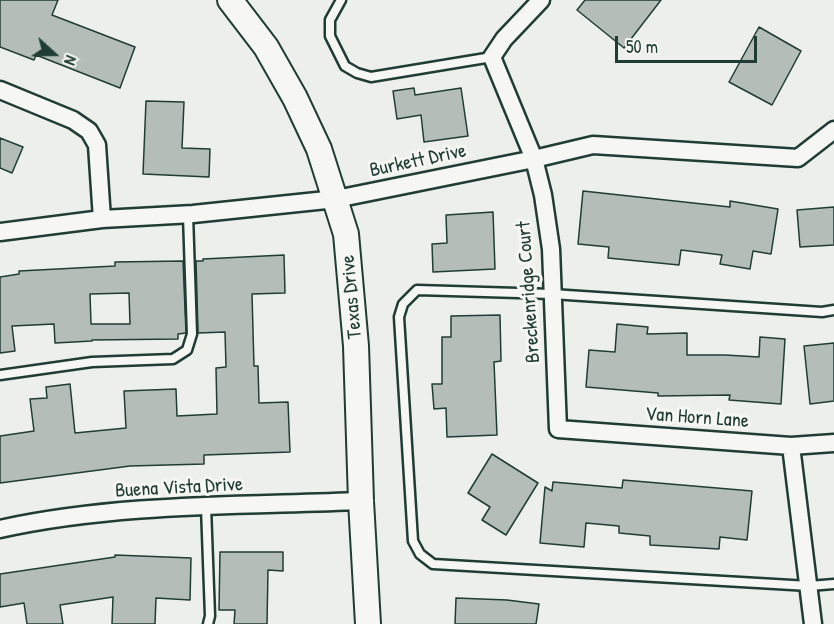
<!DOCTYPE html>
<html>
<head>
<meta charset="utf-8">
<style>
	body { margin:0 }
	#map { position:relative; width:834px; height:624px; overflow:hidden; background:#edefea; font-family:"Patrick Hand",sans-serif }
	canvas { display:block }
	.north { position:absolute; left:24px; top:24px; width:60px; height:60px; -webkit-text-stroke:4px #f6f6f2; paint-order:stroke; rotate:111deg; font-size:16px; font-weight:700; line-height:24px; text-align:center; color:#1f3d34 }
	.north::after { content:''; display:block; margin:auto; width:21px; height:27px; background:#1f3d34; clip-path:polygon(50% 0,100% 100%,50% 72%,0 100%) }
	.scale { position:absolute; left:615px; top:36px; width:142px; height:27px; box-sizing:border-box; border:3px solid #1f3d34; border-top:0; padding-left:8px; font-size:18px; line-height:21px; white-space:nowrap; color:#1f3d34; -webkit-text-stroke:4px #f6f6f2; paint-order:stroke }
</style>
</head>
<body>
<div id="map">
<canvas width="834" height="624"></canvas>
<div class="north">N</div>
<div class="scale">50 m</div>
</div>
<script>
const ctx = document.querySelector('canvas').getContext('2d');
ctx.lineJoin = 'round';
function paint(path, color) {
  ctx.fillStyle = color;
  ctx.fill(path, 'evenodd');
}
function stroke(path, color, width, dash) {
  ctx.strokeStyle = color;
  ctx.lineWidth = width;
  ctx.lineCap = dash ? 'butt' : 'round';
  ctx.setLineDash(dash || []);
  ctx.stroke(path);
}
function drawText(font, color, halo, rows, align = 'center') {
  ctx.font = font + ' "Patrick Hand",sans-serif';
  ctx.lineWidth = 6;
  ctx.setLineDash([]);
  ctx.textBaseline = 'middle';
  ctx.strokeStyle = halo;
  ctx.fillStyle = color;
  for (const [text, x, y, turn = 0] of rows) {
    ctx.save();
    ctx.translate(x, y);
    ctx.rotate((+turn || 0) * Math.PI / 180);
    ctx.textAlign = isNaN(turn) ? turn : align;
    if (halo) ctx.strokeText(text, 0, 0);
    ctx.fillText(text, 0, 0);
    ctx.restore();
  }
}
const building = new Path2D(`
	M 0,0 L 58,0 L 52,15 L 135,47 L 120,88 L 36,55 L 34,60 L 0,47 Z
	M 585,0 L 661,0 L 624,48 L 577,10 Z
	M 759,27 L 801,51 L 772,105 L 729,82 Z
	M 414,88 L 415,95 L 461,88 L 468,136 L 424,142 L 421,115 L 397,119 L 393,91 Z
	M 146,101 L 184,102 L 182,148 L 210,149 L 209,177 L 143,174 Z
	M 0,138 L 23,147 L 12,173 L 0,168 Z
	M 583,191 L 730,207 L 730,201 L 778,209 L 771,254 L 753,251 L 750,269 L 720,264 L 722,255 L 681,250 L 679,265 L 608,258 L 609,247 L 578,244 Z
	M 834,207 L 834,245 L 800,247 L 797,210 Z
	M 493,212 L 495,269 L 433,272 L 432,244 L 447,243 L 446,215 Z
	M 284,255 L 285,293 L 252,294 L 254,366 L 258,366 L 259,403 L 288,402 L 290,452 L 204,455 L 204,464 L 130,466 L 0,483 L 0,436 L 34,431 L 30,399 L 47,398 L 46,387 L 70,384 L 75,433 L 126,428 L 124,391 L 176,389 L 177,416 L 217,414 L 216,368 L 226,367 L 225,332 L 198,333 L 196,261 L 203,261 L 203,259 Z
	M 183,261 L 186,333 L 178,334 L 178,339 L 92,340 L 92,341 L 55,343 L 54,324 L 12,326 L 15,351 L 0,353 L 0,277 L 19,274 L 19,271 L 115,266 L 115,262 ZM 129,293 L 130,324 L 91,324 L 90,294 Z
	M 500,315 L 501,361 L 494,362 L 497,435 L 447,437 L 446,408 L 434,409 L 432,384 L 442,384 L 442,337 L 451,337 L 451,316 Z
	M 617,324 L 648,327 L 647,334 L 687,333 L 687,355 L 725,355 L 759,357 L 760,337 L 785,339 L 781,404 L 729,400 L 730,395 L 658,396 L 658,393 L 586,387 L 589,350 L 615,352 Z
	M 834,343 L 834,401 L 810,404 L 804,346 Z
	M 492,454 L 538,483 L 506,535 L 482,520 L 490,507 L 468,493 Z
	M 623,480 L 752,491 L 747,540 L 720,537 L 719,549 L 650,545 L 650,536 L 619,533 L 619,526 L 586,523 L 584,547 L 540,543 L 545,487 L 552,491 L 553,482 L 622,488 Z
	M 220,552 L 283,552 L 283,571 L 268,570 L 267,624 L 234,624 L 235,610 L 219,610 Z
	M 115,555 L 191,558 L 190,600 L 156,598 L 155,624 L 112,624 L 113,597 L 60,605 L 63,624 L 27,624 L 24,603 L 0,607 L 0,574 L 115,557 Z
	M 456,598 L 507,600 L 539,604 L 536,624 L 455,624 Z`);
const lane = new Path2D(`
	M 341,0 L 330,20 L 330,36 L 345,66 L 357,73 L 371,77 L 492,57
	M 834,310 L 822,312 L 552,294 L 417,290 L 403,304 L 399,317 L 413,541 L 420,554 L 433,564 L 809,586 L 834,584
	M 0,375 L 92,362 L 173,359 L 187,350 L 192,334 L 188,215
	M 206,507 L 210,616 L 208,624`);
const street = new Path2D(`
	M 541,0 L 504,39 L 492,57 L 534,159 L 543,195 L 551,249 L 558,429 L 791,446 L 834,443
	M 0,90 L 73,120 L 89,131 L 97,145 L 102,219
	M 0,232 L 102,219 L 193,214 L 336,199 L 534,159 L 593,145 L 798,158 L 834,130
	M 791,446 L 813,624
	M 0,529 C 118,503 241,506 361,501`);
const secondary = new Path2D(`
	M 230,0 L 266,47 L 295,98 L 319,149 L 346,234 L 356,346 L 361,501 L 368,624`);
const streetNames = [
	["Burkett Drive",418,161,-12],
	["Breckenridge Court",529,292,-94],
	["Texas Drive",352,297,-95],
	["Van Horn Lane",697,418,4],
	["Buena Vista Drive",179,488,-3]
];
paint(building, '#b4bdb8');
stroke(building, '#1f3d34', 1.5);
stroke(lane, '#1f3d34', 13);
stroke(street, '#1f3d34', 21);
stroke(secondary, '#1f3d34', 28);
stroke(lane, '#f6f6f2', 8);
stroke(street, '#f6f6f2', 16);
stroke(secondary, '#f6f6f2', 24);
drawText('20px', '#1f3d34', '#f6f6f2', streetNames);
</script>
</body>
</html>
